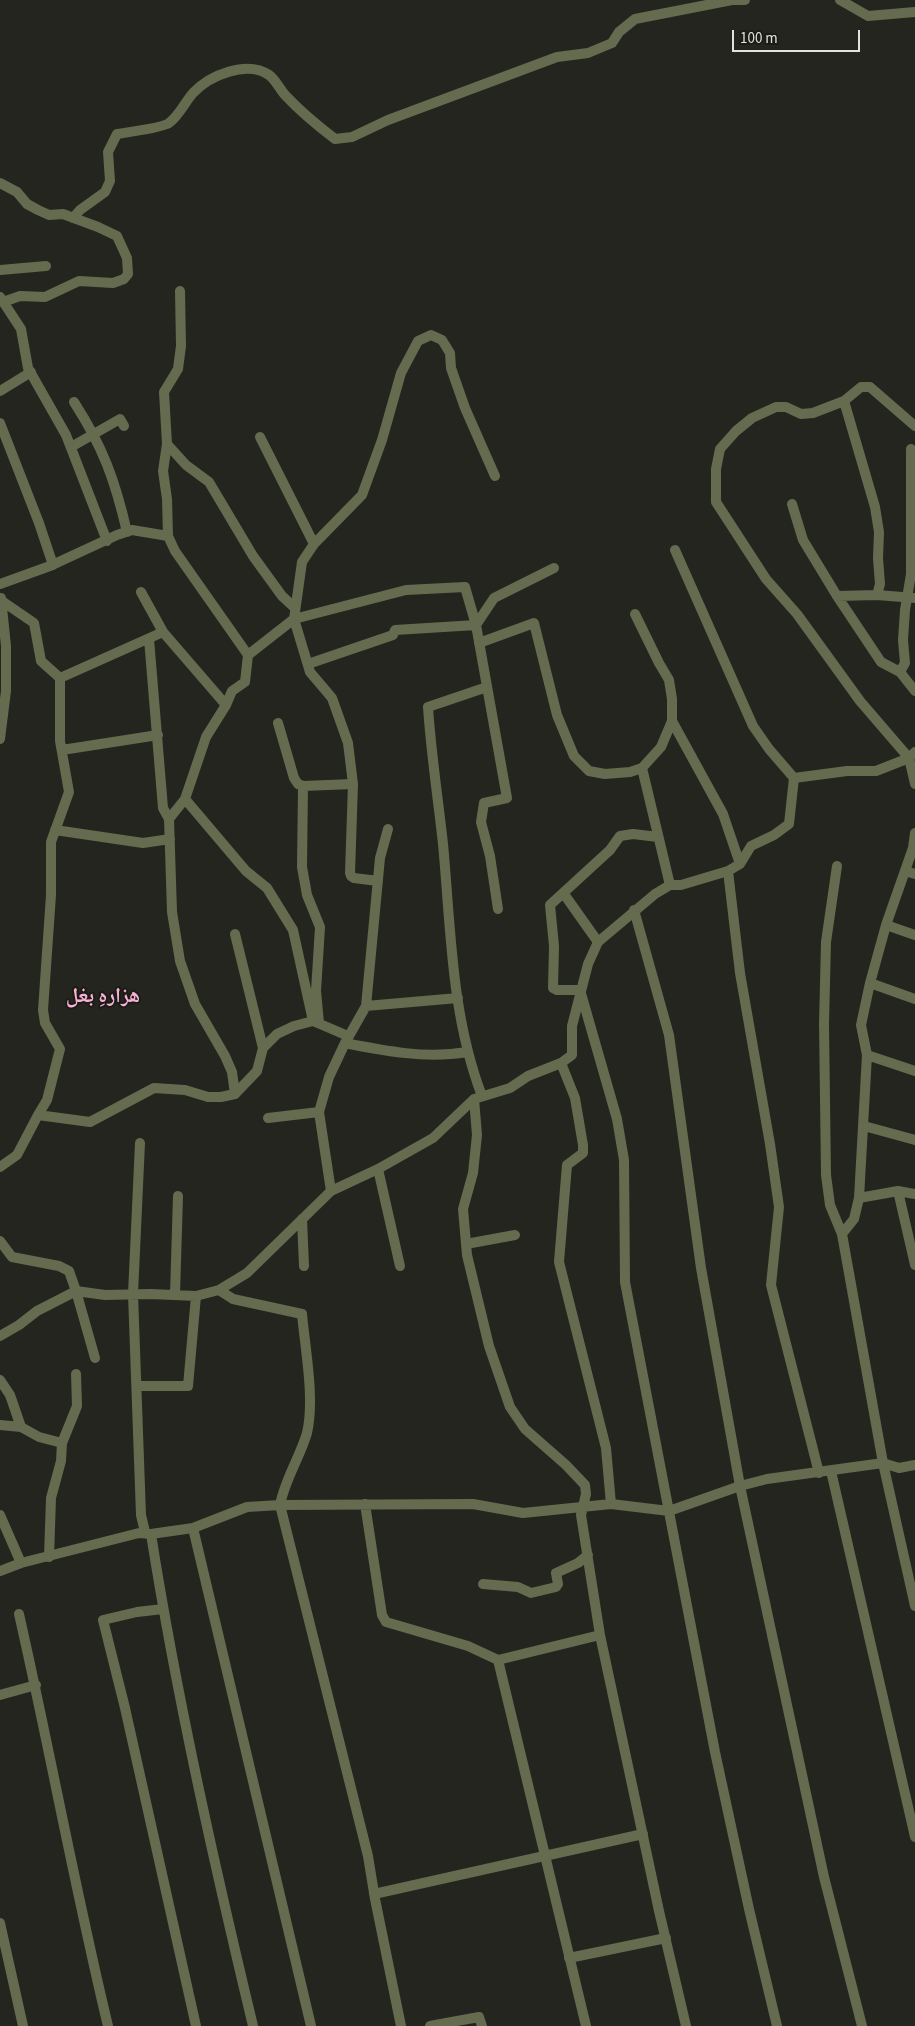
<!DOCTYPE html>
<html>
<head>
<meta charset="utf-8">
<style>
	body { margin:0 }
	#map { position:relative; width:915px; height:2026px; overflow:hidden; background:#24251f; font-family:"Source Sans 3",sans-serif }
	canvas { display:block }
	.scale { position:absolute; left:732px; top:30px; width:128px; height:22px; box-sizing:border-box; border:2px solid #e2e3de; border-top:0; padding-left:6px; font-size:15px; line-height:18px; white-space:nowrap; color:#e2e3de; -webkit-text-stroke:4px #1a1c15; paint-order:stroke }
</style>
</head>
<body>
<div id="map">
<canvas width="915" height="2026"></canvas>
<div class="scale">100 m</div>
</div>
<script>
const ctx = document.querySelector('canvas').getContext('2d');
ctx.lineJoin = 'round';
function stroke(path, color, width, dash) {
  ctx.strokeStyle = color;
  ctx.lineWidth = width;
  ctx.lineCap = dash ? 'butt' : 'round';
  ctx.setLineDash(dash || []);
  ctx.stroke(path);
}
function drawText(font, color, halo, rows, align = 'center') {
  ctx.font = font + ' "Source Sans 3","Noto Naskh Arabic",sans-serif';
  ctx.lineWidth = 4;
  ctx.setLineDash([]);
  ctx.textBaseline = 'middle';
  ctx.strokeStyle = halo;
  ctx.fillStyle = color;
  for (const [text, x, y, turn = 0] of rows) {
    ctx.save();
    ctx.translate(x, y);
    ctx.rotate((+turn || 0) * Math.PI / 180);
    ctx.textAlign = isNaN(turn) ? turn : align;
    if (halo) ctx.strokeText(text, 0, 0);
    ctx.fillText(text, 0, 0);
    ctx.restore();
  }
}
const minor = new Path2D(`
	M 840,0 L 868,16 L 915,12
	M 0,183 L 17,192 L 27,204 L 38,210 L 49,215 L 63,214 L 98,227 L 117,236 L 127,258 L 128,274 L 124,279 L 113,283 L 79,281 L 45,297 L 20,296 L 3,302
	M 73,218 L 80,210 L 105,192 L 110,181 L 108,152 L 117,134 C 127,132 163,128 169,123 C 179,116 185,102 193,93 C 210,75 247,60 269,75 C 276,80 280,90 286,96 C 301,112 318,126 335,139 L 352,137 L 388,120 L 557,57 L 588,53 L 612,43 L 619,32 L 635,19 L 732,0 L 745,0
	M 0,270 L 46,266
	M 180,291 L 181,346 L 178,369 L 164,392 L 167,444 L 163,471 L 167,499 L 168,536 L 175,551 L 248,655
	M 0,297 L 21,329 L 28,368 L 66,435 L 107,541
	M 0,391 L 31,372
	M 844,401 L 875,507 L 879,532 L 878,558 L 880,584 L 877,595
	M 74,402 C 103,447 115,480 127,532
	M 0,423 L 39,523 L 53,565
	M 915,426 L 870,387 L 861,387 L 844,401 L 813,413 L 801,414 L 786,407 L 776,407 L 752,418 L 736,431 L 720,449 L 716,469 L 716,502 L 766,579 L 797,614 L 860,701 L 909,758 L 915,784
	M 260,437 L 314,544
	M 167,444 L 186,465 L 209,482 L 253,556 L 282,596 L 295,608
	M 71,447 L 120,419 L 124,426
	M 792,504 L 803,540 L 837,596 L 881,662 L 900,672 L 915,691
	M 675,550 L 753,726 L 769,749 L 794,778
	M 0,584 L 50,566 L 117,535 L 132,530 L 168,536
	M 141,592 L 163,632 L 226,705
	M 837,596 L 877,595 L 915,598
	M 2,601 L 34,623 L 41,661 L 60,678 L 60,741 L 69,792 L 51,842 L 51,895 L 43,1010 L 45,1023 L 60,1049 L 47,1100 L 38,1115
	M 149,639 L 163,808 L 169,819
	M 479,643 L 534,623 L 557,715 L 574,756 L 589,771 L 605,774 L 630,772 L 642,768 L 661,747 L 672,721 L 672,699 L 669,680 L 659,663 L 635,614
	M 308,664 L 393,635 L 395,630 L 476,625 L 494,598 L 554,568
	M 900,672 L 905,663 L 903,640 L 905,610 L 911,574 L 911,449
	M 60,678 L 163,632
	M 672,721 L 723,814 L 740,864
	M 278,723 L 294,778 L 298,784 L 303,786 L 353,784
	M 0,739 L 6,691 L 6,646 L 1,598
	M 62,750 L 158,735
	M 642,768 L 670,885
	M 794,778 L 847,771 L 876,771 L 909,758 L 915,752
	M 303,786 L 302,867 L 307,895 L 320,927 L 316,991 L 319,1023
	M 185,799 L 246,871 L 267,888 L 293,930 L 313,1021
	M 55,830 L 143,843 L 170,839
	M 658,837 L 633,834 L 620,836 L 610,850 L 550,905 L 554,946 L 553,988 L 557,990 L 580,990 L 617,1119 L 624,1160 L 625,1282 L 715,1752 L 749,1909 L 777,2026
	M 837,866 L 826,942 L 824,1024 L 826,1175 L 830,1205 L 842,1234 L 883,1463 L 915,1606
	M 728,871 L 740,973 L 770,1144 L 779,1207 L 771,1285 L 819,1473
	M 905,871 L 915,874
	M 378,881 L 354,878 L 351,876 L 350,873 L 353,784 L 348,743 L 332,698 L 310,672 L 294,619 L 406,590 L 465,587 L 476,625 L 507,798 L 484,803 L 481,822 L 490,856 L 498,909
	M 564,894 L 598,942
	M 634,910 L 669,1035 L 701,1268 L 740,1486 L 824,1877 L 862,2026
	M 886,925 L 915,935
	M 870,983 L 915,999
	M 366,1006 L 458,998
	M 345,1043 C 385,1051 426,1059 467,1052
	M 263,1048 L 277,1034 L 294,1026 L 313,1021 L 348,1036
	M 867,1055 L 915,1071
	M 561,1063 L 575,1098 L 583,1145 L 583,1153 L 567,1165 L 559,1262 L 606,1448 L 611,1504
	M 235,1094 L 232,1072 L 225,1056 L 195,1004 L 180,961 L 172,912 L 169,819 L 185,799 L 206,737 L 226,705 L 232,691 L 245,682 L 248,655 L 294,619 L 302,562 L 314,544 L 362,495 L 382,440 L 401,373 L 418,341 L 431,335 L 442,340 L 450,353 L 451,368 L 465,408 L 495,476
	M 482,1096 C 451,1015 451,929 443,844 C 438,798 431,753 428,707 L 487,687
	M 474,1099 L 477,1135 L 473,1173 L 463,1209 L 467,1255 L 489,1346 L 510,1407 L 525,1429 L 566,1465 L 585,1485 L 586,1494 L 581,1515 L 600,1635 L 659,1911 L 686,2026
	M 268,1118 L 319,1112
	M 864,1126 L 915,1140
	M 140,1143 L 133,1294 L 141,1515 L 145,1532
	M 0,1167 L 17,1155 L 38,1115 L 90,1122 L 154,1088 L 185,1090 L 208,1097 L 221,1097 L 235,1094 L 257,1071 L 263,1048 L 235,934
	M 378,1169 L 400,1266
	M 331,1191 L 319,1112 L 329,1077 L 345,1043 L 366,1006 L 380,858 L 388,829
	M 898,1191 L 915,1265
	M 859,1198 L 898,1191 L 915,1194
	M 302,1219 L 304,1266
	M 842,1234 L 854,1219 L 859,1198 L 867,1055 L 861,1025 L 870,983 L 886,925 L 913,848 L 915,833
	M 0,1241 L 12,1257 L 59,1266 L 69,1271 L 76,1291 L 95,1358
	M 466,1244 L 515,1235
	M 219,1290 L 233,1299 L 302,1314 C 305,1348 315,1399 307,1433 C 300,1457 285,1479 280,1505 L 368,1856 L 375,1899 L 401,2026
	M 175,1295 L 178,1196
	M 0,1336 L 19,1325 L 37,1311 L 76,1291 L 105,1295 L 151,1294 L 196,1296 L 219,1290 L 247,1273 L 331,1191 L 378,1169 L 433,1138 L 474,1099 L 510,1088 L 528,1076 L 561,1063 L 572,1055 L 572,1026 L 588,964 L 598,942 L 655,894 L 670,885 L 681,885 L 728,871 L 740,864 L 751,846 L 774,835 L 789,824 L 794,778
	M 0,1380 L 10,1395 L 21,1427 L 39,1437 L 62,1443
	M 137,1386 L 188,1386 L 196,1296
	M 0,1425 L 21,1427
	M 831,1471 L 915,1837
	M 365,1504 L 382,1615 L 386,1622 L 468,1646 L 498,1660 L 600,1635
	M 0,1515 L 21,1563
	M 193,1528 L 311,2026
	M 151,1534 C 177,1699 214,1863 253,2026
	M 49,1557 L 51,1498 L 61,1461 L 62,1443 L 77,1406 L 76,1374
	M 0,1571 L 21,1563 L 139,1533 L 151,1534 L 193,1528 L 247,1507 L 280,1505 L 473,1504 L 523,1513 L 611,1504 L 669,1511 L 740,1486 L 767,1479 L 883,1463 L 899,1468 L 915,1465
	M 483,1584 L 518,1587 L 531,1593 L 556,1587 L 558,1584 L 556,1573 L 578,1563 L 588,1555
	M 163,1609 L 137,1612 L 103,1620 L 125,1708 L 196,2026
	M 19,1614 C 50,1751 75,1889 108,2026
	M 498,1660 L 586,2026
	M 0,1695 L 36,1685
	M 374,1894 L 643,1834
	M 0,1923 L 23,2026
	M 569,1958 L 666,1938
	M 430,2026 L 479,2017 L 482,2026`);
const districtNames = [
	["هزارهِ بغل",103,997]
];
stroke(minor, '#656b4e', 10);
drawText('bold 21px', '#f9afd7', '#1a1c15', districtNames);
</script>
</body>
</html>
